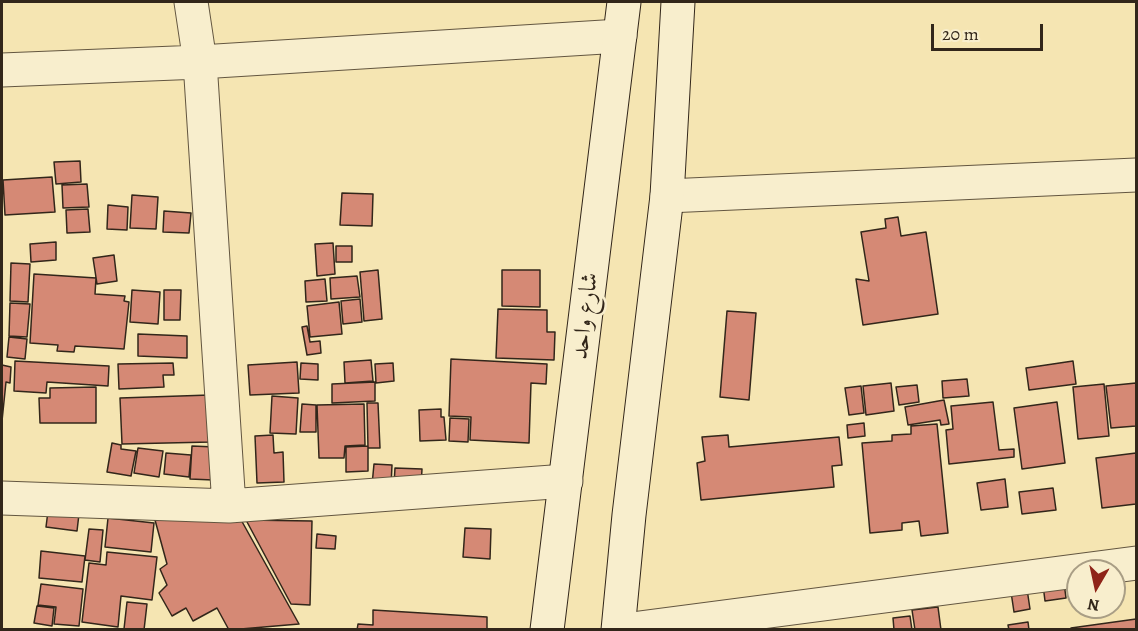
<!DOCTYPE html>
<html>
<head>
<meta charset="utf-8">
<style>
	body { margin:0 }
	#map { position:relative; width:1138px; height:631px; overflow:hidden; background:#f5e5b2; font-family:Alegreya,serif }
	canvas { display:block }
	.frame { position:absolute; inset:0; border:3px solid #32261a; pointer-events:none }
	.north { position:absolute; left:1066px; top:559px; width:60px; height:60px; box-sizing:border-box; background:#f8eecd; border:2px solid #a99e85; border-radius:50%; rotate:189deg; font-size:16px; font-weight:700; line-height:24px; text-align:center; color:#32261a }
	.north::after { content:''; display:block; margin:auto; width:21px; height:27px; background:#8f2418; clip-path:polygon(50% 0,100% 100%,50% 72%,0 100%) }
	.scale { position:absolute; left:931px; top:24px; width:112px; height:27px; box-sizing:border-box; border:3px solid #32261a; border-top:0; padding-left:8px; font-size:18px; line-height:21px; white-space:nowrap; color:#32261a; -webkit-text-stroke:4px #f8eecd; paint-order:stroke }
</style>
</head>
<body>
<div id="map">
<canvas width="1138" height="631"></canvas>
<div class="frame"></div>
<div class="north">N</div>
<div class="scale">20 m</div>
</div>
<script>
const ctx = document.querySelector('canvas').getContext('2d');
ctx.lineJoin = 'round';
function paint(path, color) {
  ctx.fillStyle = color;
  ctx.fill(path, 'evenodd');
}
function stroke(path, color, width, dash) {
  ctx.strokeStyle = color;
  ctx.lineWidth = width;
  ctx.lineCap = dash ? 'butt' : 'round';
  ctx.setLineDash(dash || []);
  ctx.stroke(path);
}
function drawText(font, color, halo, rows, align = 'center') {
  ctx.font = font + ' Alegreya,Amiri,serif';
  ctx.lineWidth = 5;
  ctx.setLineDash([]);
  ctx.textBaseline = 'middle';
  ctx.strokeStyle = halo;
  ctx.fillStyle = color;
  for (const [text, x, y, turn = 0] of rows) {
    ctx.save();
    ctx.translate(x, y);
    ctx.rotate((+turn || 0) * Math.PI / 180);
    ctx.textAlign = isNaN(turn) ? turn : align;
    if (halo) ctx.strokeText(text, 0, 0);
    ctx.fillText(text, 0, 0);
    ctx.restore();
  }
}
const building = new Path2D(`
	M 80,161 L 81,182 L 56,184 L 54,162 Z
	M 52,177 L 55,212 L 5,215 L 3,180 Z
	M 87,184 L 89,207 L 63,208 L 62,185 Z
	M 342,193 L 373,194 L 372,226 L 340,225 Z
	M 132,195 L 158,197 L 156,229 L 130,228 Z
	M 108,205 L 128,207 L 127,230 L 107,229 Z
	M 88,209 L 90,232 L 67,233 L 66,210 Z
	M 164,211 L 191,213 L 189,233 L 163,232 Z
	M 898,217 L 901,236 L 926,232 L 938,314 L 863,325 L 856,279 L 869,281 L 861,232 L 886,228 L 885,219 Z
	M 56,242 L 56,260 L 31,262 L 30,244 Z
	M 333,243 L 335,274 L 317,276 L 315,244 Z
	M 336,246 L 352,246 L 352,262 L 336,262 Z
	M 114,255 L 117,281 L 97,284 L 93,258 Z
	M 11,263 L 30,264 L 28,302 L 10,301 Z
	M 378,270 L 382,319 L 364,321 L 360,272 Z
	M 502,270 L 540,270 L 540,307 L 502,306 Z
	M 34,274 L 96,278 L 95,294 L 125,296 L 124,301 L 129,302 L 124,349 L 75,346 L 74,352 L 57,351 L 58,345 L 30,343 Z
	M 357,276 L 360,297 L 331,299 L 330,278 Z
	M 325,279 L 327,301 L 306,302 L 305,281 Z
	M 132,290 L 160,292 L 158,324 L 130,322 Z
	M 164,290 L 181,290 L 180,320 L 164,320 Z
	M 360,299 L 362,322 L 343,324 L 341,301 Z
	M 339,302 L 342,334 L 310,337 L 307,306 Z
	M 10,303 L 30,304 L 27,337 L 9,336 Z
	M 498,309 L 547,310 L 547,332 L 555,332 L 554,360 L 496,358 Z
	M 727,311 L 756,313 L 749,400 L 720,397 Z
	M 307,326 L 310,342 L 320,341 L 321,353 L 307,355 L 302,327 Z
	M 138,334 L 187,336 L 187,358 L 138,356 Z
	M 9,337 L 27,339 L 25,359 L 7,357 Z
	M 451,359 L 547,364 L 546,384 L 531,383 L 529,443 L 470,440 L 471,417 L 449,416 Z
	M 371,360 L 373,381 L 345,383 L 344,362 Z
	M 15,361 L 109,366 L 108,386 L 47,382 L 46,393 L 14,391 Z
	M 1073,361 L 1076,384 L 1029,390 L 1026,368 Z
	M 297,362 L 299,393 L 250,395 L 248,365 Z
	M 173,363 L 174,375 L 163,375 L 164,387 L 119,389 L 118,364 Z
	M 301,363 L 318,364 L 318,380 L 300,379 Z
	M 393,363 L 394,381 L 376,383 L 375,364 Z
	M 2,365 L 11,367 L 10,383 L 6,382 L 2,421 Z
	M 967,379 L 969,396 L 943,398 L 942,381 Z
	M 375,382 L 375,401 L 332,403 L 332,384 Z
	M 891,383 L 894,411 L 866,415 L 863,386 Z
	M 1136,383 L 1136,426 L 1111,428 L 1106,386 Z
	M 1104,384 L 1109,436 L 1078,439 L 1073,387 Z
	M 917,385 L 919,402 L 899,405 L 896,387 Z
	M 861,386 L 864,413 L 849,415 L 845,388 Z
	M 96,387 L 96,423 L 40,423 L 39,398 L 50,398 L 50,388 Z
	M 210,395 L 211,442 L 122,444 L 120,398 Z
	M 272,396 L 298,398 L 296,434 L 270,433 Z
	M 944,400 L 949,424 L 941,425 L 940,420 L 908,425 L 905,407 Z
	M 993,402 L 999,450 L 1014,449 L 1014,457 L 949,464 L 946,430 L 953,429 L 951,406 Z
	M 1057,402 L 1065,463 L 1022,469 L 1014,408 Z
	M 367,403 L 378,403 L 380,448 L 368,448 Z
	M 302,404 L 316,405 L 316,432 L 300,432 Z
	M 364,404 L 365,445 L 345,446 L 344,458 L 319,458 L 317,405 Z
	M 441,409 L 441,417 L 444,417 L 446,440 L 420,441 L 419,410 Z
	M 450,418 L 469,419 L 468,442 L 449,441 Z
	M 864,423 L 865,436 L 848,438 L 847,425 Z
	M 937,424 L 948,533 L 921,536 L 919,521 L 902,523 L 902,530 L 870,533 L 862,443 L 892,441 L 892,435 L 911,434 L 911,426 Z
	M 273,435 L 274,453 L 283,452 L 284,482 L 257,483 L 255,436 Z
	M 728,435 L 729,447 L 839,437 L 842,465 L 832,466 L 834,487 L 701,500 L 697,463 L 705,461 L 702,437 Z
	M 112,443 L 121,445 L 121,449 L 136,451 L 131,476 L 107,472 Z
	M 192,446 L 215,447 L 213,480 L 190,479 Z
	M 368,446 L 368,471 L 346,472 L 346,447 Z
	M 138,448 L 163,451 L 159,477 L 134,473 Z
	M 166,453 L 191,455 L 189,477 L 164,474 Z
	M 1136,453 L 1136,504 L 1102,508 L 1096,458 Z
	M 374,464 L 392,465 L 391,486 L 372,485 Z
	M 395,468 L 422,469 L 421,487 L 394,485 Z
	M 1005,479 L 1008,507 L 981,510 L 977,483 Z
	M 1053,488 L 1056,510 L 1022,514 L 1019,492 Z
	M 48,511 L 79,514 L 77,531 L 46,527 Z
	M 108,518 L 154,523 L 151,552 L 105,547 Z
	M 240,518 L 299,624 L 229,630 L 217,608 L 193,621 L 186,608 L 172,616 L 159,593 L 167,585 L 160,569 L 167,564 L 155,520 Z
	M 246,520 L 312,521 L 310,605 L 291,604 Z
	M 465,528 L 491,529 L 490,559 L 463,557 Z
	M 89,529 L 103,530 L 100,562 L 85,560 Z
	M 317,534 L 336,536 L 335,549 L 316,548 Z
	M 41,551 L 85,556 L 82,582 L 39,578 Z
	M 107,552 L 157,557 L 152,600 L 121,596 L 118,627 L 82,622 L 89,563 L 106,565 Z
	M 1064,583 L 1066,598 L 1045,601 L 1043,585 Z
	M 41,584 L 83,589 L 79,626 L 54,624 L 56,607 L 38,605 Z
	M 1027,589 L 1030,609 L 1014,612 L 1011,592 Z
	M 127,602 L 147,604 L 144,630 L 124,629 Z
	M 37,606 L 54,608 L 52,626 L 34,623 Z
	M 938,607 L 941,630 L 915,630 L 912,610 Z
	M 373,610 L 487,617 L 487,630 L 357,630 L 358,624 L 373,625 Z
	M 910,616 L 912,630 L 894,630 L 893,618 Z
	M 1136,619 L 1136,630 L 1071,630 L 1071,628 Z
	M 1028,622 L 1029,630 L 1009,630 L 1008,625 Z`);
const street = new Path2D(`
	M 191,2 L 200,62 L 229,506
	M 2,70 L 200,62 L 620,36
	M 667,196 L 1136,175
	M 2,498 L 229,506 L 566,481
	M 624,630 L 1136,563`);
const secondary = new Path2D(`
	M 547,630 L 624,2
	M 618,630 L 629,515 L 667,196 L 678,2`);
const streetNames = [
	["شارع واحد",586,316,-83]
];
paint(building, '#d58975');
stroke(building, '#32261a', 1.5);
stroke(street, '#635640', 35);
stroke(secondary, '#32261a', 35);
stroke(street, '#f8eecd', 33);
stroke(secondary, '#f8eecd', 33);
drawText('24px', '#32261a', '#f8eecd', streetNames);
</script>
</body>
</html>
